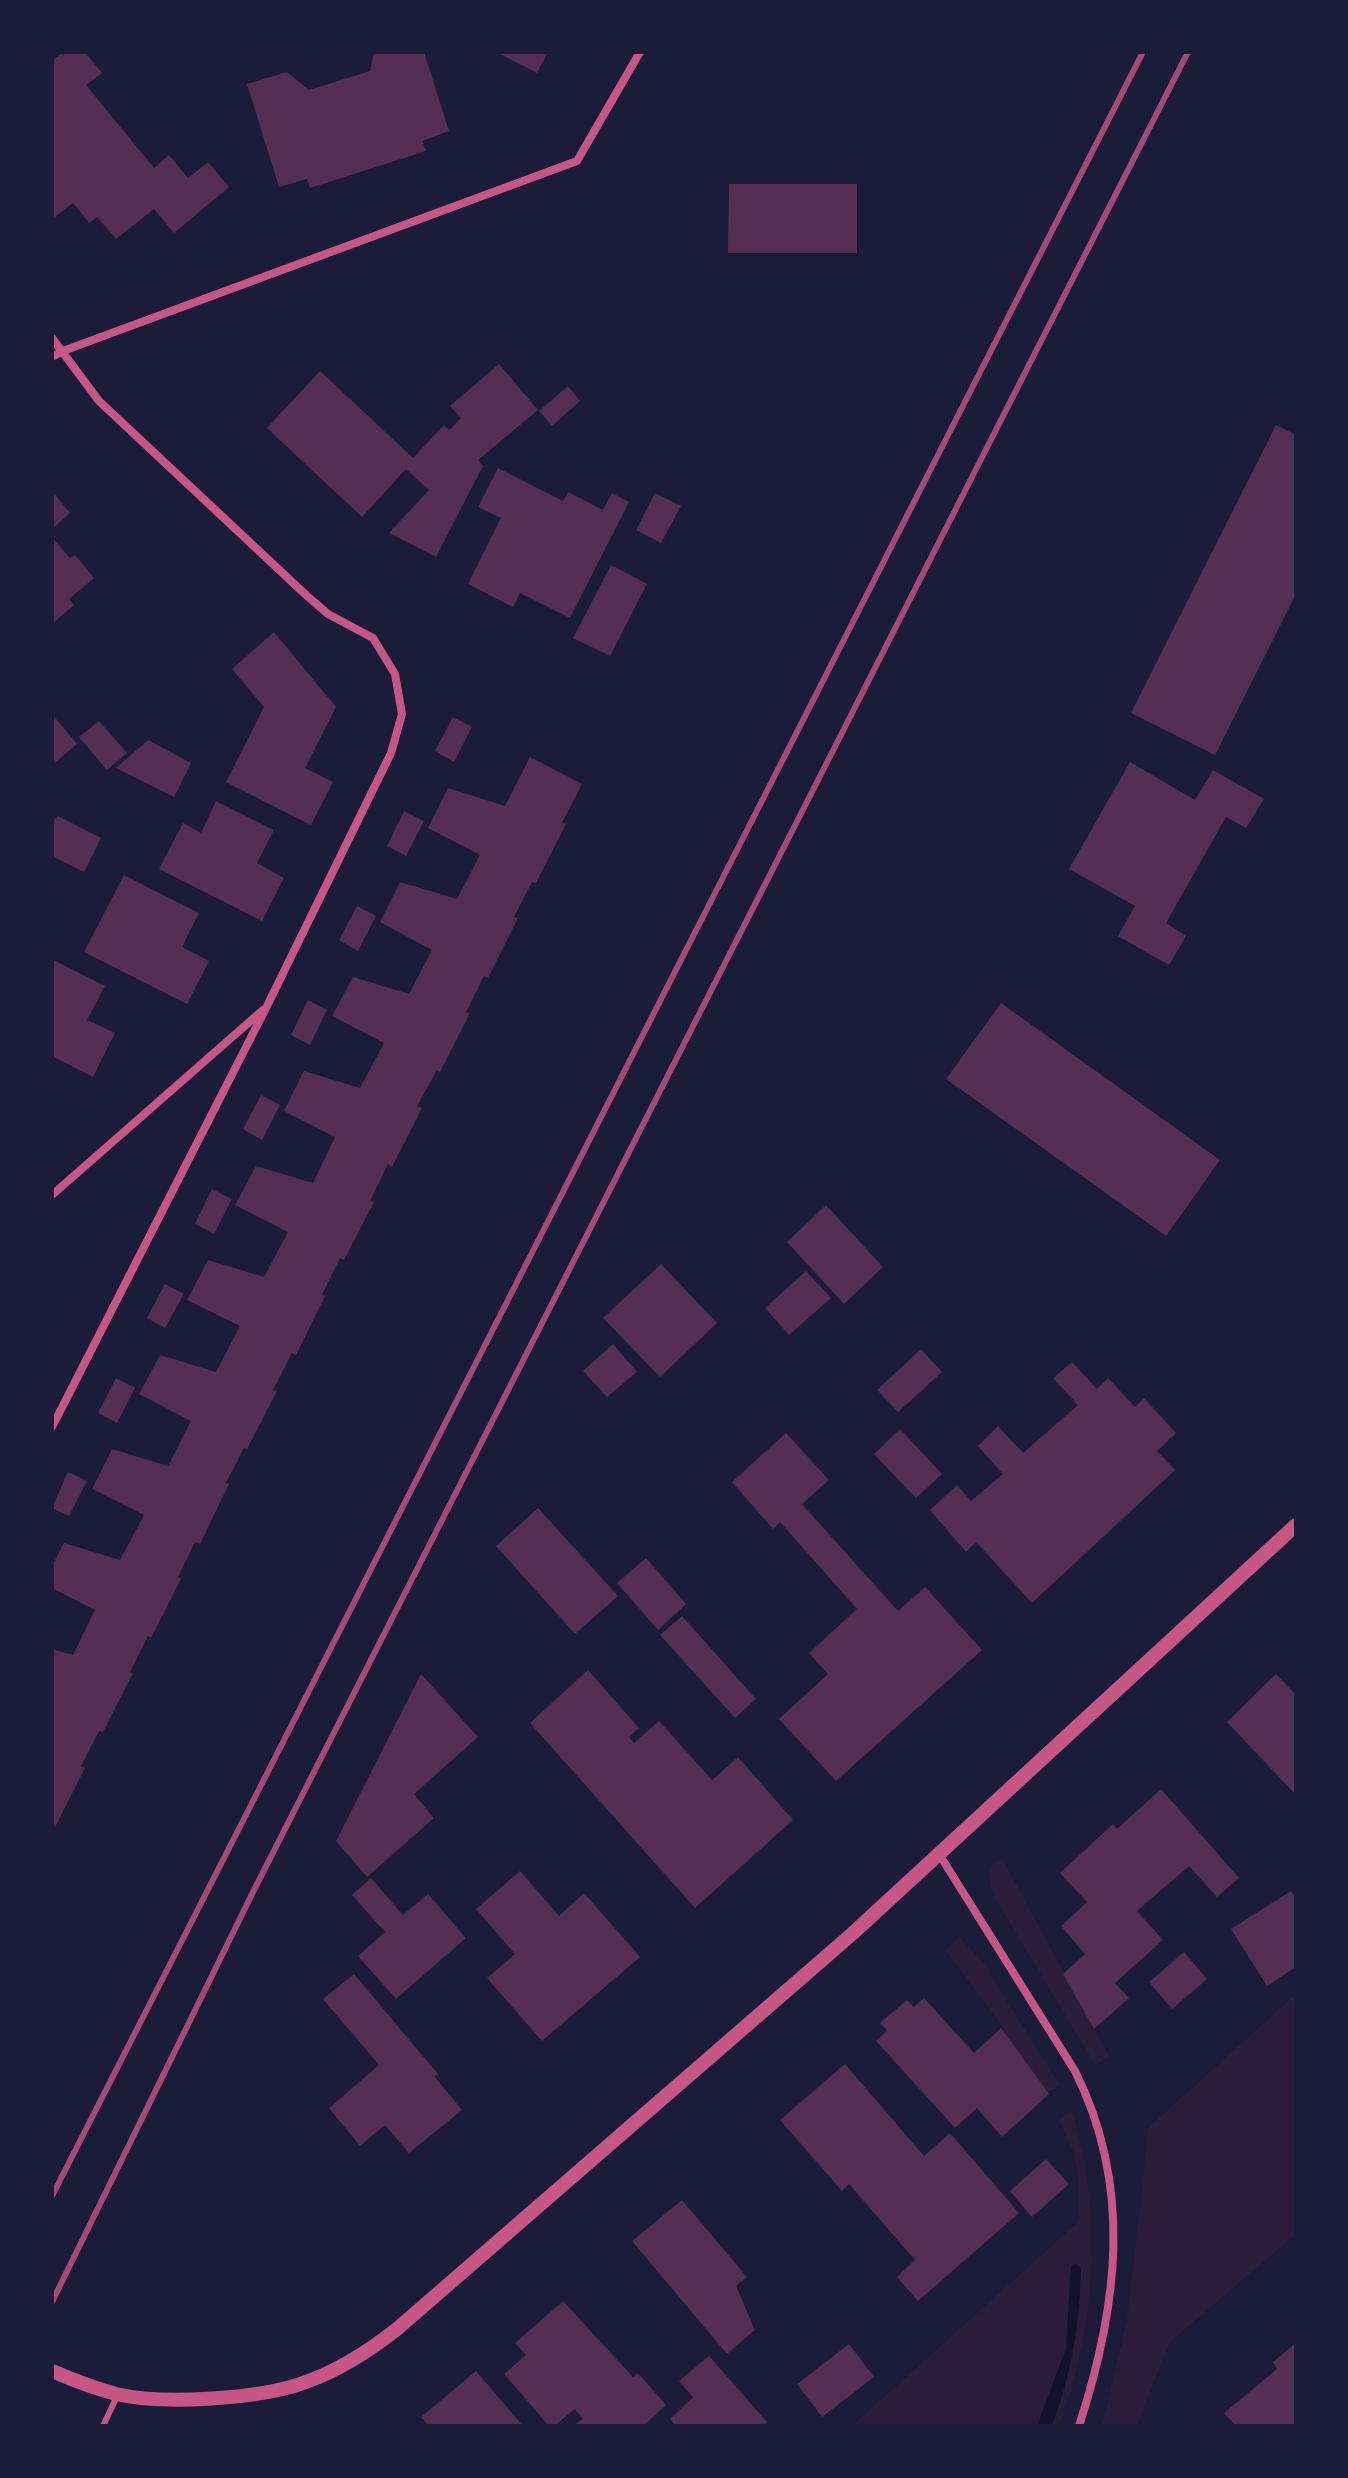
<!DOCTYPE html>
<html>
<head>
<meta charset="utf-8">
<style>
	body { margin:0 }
	#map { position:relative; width:1348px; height:2478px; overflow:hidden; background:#1b1b3a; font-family:Raleway,sans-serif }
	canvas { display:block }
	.frame { position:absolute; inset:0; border:54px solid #1b1b3a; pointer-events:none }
</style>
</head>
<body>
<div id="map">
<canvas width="1348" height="2478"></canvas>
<div class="frame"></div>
</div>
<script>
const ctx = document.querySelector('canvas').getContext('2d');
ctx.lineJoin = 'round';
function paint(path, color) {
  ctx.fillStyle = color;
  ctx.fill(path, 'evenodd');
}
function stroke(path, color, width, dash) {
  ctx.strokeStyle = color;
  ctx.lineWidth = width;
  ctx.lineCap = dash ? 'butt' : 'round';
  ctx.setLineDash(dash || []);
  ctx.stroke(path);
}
const green = new Path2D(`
	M 1002,1858 L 1109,2056 L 1095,2065 L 992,1893 L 988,1869 Z
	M 959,1937 L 990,1969 L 988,1971 L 1059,2084 L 1046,2094 L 999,2030 L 1002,2026 L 948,1953 L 944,1952 Z
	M 1296,1994 L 1296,2234 L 1169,2343 L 1137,2426 L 1102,2426 L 1127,2319 L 1149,2127 Z
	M 1072,2110 C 1103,2215 1097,2324 1059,2426 L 1052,2426 C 1072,2371 1081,2324 1079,2265 L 1075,2264 L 1071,2267 L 1066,2349 L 1037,2426 L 852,2426 L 1079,2221 L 1079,2181 L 1073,2151 L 1059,2120 Z`);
const water = new Path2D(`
	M 1075,2264 L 1081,2268 C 1080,2324 1071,2374 1052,2426 L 1037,2426 L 1066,2349 L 1071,2267 Z`);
const building = new Path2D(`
	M 63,52 L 85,52 L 102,73 L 86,85 L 154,168 L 169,155 L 188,178 L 208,162 L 229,187 L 174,233 L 154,209 L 116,239 L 97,217 L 89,223 L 73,203 L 52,219 L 52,61 Z
	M 374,52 L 424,52 L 449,131 L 422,141 L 426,151 L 310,188 L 307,179 L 279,187 L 247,84 L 287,72 L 309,90 L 370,71 Z
	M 496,52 L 548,52 L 537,73 Z
	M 729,184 L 857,184 L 857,253 L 728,253 Z
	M 499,364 L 538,410 L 478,460 L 483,466 L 436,557 L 389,533 L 429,490 L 406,469 L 362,517 L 267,428 L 320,371 L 413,458 L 444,425 L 449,430 L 461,418 L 450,406 Z
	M 568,386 L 580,401 L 552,426 L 539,411 Z
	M 1276,425 L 1296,435 L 1296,594 L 1215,755 L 1131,713 Z
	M 498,468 L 563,501 L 568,492 L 603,510 L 612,493 L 629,502 L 570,618 L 520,593 L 513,607 L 468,584 L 501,518 L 478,507 Z
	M 52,491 L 70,513 L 52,529 Z
	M 655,493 L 681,506 L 661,543 L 636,530 Z
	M 52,537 L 70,558 L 75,555 L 94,578 L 69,599 L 74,605 L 52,624 Z
	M 611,565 L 647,584 L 610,656 L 573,638 Z
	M 274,632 L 336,707 L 305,768 L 333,782 L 311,825 L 226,782 L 264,707 L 232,669 Z
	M 52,714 L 77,744 L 52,765 Z
	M 453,717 L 472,727 L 454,762 L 435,751 Z
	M 99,721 L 127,753 L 107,770 L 79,737 Z
	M 148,740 L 191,763 L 174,797 L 116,768 Z
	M 530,757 L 582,784 L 562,823 L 566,824 L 536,883 L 532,882 L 514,917 L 518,918 L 488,978 L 484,976 L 466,1012 L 470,1013 L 440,1072 L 437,1070 L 417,1106 L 422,1108 L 392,1167 L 388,1164 L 370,1201 L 374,1202 L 344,1260 L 340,1258 L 322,1295 L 325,1296 L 296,1355 L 292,1353 L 273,1390 L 277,1391 L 247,1449 L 244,1448 L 226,1483 L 229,1484 L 200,1544 L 195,1542 L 178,1577 L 181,1579 L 151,1638 L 148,1636 L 130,1672 L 133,1673 L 103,1732 L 99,1731 L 81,1766 L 85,1768 L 55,1827 L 52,1825 L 52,1649 L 73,1655 L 95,1610 L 52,1588 L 52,1566 L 64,1543 L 120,1560 L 144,1515 L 92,1489 L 112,1449 L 168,1466 L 191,1421 L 139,1394 L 160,1355 L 216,1372 L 240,1326 L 187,1300 L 208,1260 L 264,1277 L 288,1232 L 235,1205 L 256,1166 L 313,1183 L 335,1137 L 284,1111 L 304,1071 L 360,1088 L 384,1043 L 332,1016 L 353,977 L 409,994 L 432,950 L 380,922 L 400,882 L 457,899 L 480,855 L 428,828 L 448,788 L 505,806 Z
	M 1130,762 L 1195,800 L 1213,770 L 1264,799 L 1246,828 L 1226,817 L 1166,923 L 1186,936 L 1169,965 L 1118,936 L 1135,906 L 1069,869 Z
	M 216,801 L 274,830 L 257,863 L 284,878 L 262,921 L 159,869 L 183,823 L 201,833 Z
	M 404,811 L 424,821 L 406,856 L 387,846 Z
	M 58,816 L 101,838 L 84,872 L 52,856 L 52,822 Z
	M 124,875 L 199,913 L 182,947 L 209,961 L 187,1004 L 84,952 Z
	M 357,906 L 376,916 L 358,951 L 339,940 Z
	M 52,959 L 105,986 L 87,1020 L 115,1033 L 93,1077 L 52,1056 Z
	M 308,1000 L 327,1010 L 310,1045 L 291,1035 Z
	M 1001,1003 L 1220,1160 L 1166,1236 L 946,1079 Z
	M 261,1095 L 280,1105 L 262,1140 L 243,1129 Z
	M 212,1189 L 232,1199 L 214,1234 L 195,1224 Z
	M 826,1205 L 883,1267 L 844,1304 L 787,1242 Z
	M 661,1264 L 717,1323 L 660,1377 L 603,1318 Z
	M 806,1271 L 831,1298 L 789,1335 L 765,1308 Z
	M 165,1284 L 184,1294 L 165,1328 L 147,1318 Z
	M 613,1344 L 637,1372 L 607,1397 L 583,1371 Z
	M 921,1349 L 942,1372 L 898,1412 L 877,1390 Z
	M 1072,1362 L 1097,1389 L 1108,1378 L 1135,1407 L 1144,1398 L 1176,1433 L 1157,1451 L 1175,1470 L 1032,1603 L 976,1542 L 966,1552 L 930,1510 L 957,1485 L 971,1501 L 1003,1474 L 978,1446 L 998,1426 L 1023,1453 L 1078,1405 L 1053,1378 Z
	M 116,1378 L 135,1388 L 117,1423 L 98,1413 Z
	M 900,1429 L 942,1474 L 916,1498 L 874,1454 Z
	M 786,1433 L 829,1480 L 802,1504 L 898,1611 L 925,1587 L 982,1650 L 836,1781 L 779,1719 L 828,1674 L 809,1653 L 857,1609 L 780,1522 L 773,1529 L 732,1482 Z
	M 68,1472 L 87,1481 L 69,1516 L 52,1508 Z
	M 538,1508 L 618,1596 L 575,1634 L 496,1546 Z
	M 646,1558 L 686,1604 L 658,1630 L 617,1583 Z
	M 682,1616 L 756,1699 L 735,1718 L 660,1635 Z
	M 588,1670 L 639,1728 L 629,1737 L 634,1743 L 659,1721 L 712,1780 L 738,1757 L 793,1820 L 695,1908 L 530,1723 Z
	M 421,1674 L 478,1737 L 414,1794 L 434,1818 L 367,1877 L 336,1841 Z
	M 1276,1674 L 1296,1695 L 1296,1795 L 1227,1722 Z
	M 1161,1789 L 1239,1878 L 1217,1897 L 1189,1866 L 1137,1911 L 1163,1940 L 1115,1983 L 1129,1998 L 1094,2029 L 1063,1974 L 1085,1954 L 1061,1926 L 1087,1902 L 1060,1873 L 1113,1824 L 1117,1829 Z
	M 520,1871 L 559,1916 L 584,1893 L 640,1957 L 542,2041 L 487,1978 L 515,1954 L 476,1909 Z
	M 371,1878 L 403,1915 L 428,1894 L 466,1938 L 396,1999 L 358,1956 L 385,1932 L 352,1895 Z
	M 1291,1891 L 1296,1899 L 1296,1967 L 1267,1986 L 1231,1929 Z
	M 1184,1952 L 1207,1979 L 1172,2009 L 1149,1982 Z
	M 354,1974 L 438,2074 L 434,2076 L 462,2110 L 409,2153 L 385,2125 L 360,2146 L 329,2108 L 379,2065 L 323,1999 Z
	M 924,1998 L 974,2053 L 1001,2028 L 1049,2094 L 1002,2137 L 977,2108 L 955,2128 L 876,2041 L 887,2031 L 880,2023 L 907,2000 L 914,2007 Z
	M 845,2064 L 924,2156 L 950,2133 L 1019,2213 L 918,2301 L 897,2277 L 915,2260 L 849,2184 L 842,2191 L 780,2120 Z
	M 1046,2159 L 1069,2184 L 1032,2217 L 1010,2191 Z
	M 682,2200 L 747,2277 L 736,2286 L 755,2330 L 727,2354 L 632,2241 Z
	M 563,2301 L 633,2377 L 638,2373 L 666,2405 L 643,2426 L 573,2426 L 583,2419 L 575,2409 L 554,2426 L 549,2426 L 504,2374 L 526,2355 L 515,2343 Z
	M 1296,2343 L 1296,2426 L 1236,2426 L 1224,2413 L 1277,2369 L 1273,2362 Z
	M 849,2344 L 874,2377 L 822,2417 L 797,2384 Z
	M 709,2356 L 767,2422 L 763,2426 L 676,2426 L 670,2419 L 693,2397 L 679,2381 Z
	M 476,2371 L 523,2426 L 429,2426 L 421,2417 Z`);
const service = new Path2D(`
	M 103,2426 L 118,2394`);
const minor = new Path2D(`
	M 52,338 L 99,401 L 306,595 L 328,614 L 373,638 L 395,674 L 402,714 L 391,753 L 267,1006 L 52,1427
	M 52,357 L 63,351 L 577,161 L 640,52
	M 52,1195 L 263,1010
	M 939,1854 L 1075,2071 C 1133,2187 1118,2306 1079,2426`);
const tertiary = new Path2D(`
	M 52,2371 C 73,2380 94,2388 116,2394 C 164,2405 261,2399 306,2382 C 340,2370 369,2351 397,2329 L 852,1934 L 1296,1525`);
const rail = new Path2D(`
	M 52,2196 L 1143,52
	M 52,2302 L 253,1892 L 1188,52`);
paint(green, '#2a1e3b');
paint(water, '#12122b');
paint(building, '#542f53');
stroke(service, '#c65784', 6);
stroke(minor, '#c65784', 8);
stroke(tertiary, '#c65784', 14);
stroke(rail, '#a44b75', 6);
</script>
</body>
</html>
